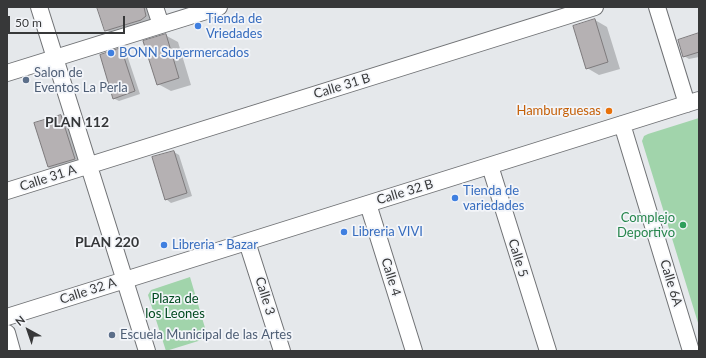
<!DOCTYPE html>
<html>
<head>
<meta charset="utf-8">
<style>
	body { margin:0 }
	#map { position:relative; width:706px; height:358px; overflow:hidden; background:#e5e8eb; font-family:Lato,sans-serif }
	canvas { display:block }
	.frame { position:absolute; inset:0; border:8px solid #373839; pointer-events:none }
	.north { position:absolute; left:8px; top:310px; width:40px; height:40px; -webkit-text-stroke:3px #f3f5f9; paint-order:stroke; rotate:320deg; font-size:11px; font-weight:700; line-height:16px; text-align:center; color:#373839 }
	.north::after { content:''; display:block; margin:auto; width:14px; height:18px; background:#373839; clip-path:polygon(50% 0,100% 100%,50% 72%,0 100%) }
	.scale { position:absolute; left:8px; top:16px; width:117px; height:18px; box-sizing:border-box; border:2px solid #373839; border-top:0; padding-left:5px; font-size:12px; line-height:14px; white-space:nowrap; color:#373839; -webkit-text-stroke:3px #f3f5f9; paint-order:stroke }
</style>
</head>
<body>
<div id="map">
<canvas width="706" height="358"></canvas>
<div class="frame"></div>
<div class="north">N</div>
<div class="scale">50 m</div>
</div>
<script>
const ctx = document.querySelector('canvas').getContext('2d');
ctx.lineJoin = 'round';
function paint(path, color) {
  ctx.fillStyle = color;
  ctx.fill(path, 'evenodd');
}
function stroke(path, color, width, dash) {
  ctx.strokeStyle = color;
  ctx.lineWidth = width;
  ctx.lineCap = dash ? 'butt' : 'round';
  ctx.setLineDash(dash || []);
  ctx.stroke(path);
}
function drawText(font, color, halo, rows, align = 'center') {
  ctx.font = font + ' Lato,sans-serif';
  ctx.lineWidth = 3.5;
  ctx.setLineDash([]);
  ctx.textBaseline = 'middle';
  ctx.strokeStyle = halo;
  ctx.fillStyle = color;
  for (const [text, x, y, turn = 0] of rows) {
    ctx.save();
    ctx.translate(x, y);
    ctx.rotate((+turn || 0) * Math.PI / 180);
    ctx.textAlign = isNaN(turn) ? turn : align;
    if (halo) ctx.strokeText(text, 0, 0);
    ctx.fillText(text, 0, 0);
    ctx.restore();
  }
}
const green = new Path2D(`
	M 699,118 L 699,326 L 642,141 L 644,136 L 648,134 Z
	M 190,277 L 208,338 L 166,351 L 148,295 L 151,290 Z`);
const shadow = new Path2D(`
	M 107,7 L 150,7 L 154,21 L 114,35 L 106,30 Z
	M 595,20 L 607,27 L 620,69 L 599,75 L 587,68 Z
	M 699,34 L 699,57 L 689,59 L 684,56 Z
	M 165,35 L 178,42 L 191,85 L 171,91 L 158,84 Z
	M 121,49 L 126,52 L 140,94 L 119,101 L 113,98 Z
	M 61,116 L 69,121 L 82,163 L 56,171 L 48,167 Z
	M 174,152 L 179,155 L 192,196 L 171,203 L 166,199 Z`);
const building = new Path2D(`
	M 97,7 L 144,7 L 146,16 L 141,20 L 105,31 Z
	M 595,19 L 608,62 L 586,69 L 573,26 Z
	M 699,33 L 699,52 L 683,57 L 678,40 Z
	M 166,34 L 179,78 L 157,85 L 143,41 Z
	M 121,48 L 135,91 L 113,99 L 100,55 Z
	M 61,115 L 75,159 L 48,167 L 34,123 Z
	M 174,151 L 187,193 L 165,200 L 152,157 Z`);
const minor = new Path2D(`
	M 39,7 L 147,351
	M 155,7 L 161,25
	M 657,7 L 687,104
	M 7,73 L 219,7
	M 622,124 L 691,351
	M 490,166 L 548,351
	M 7,191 L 595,7
	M 368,204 L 414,351
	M 247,242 L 282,351
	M 7,317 L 699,100
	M 7,333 L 12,351`);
const markers = [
	[198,26,4,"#3f7fe0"],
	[111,53,4,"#3f7fe0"],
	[26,80,4,"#5c6f8a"],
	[609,111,4,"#e8710a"],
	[455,198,4,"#3f7fe0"],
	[683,225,4,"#2e9e5b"],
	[344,232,4,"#3f7fe0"],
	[164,245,4,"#3f7fe0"],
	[112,335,4,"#5c6f8a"]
];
const shopNames = [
	["Tienda de",206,19],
	["Vriedades",206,34],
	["BONN Supermercados",119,53],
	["Tienda de",463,191],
	["variedades",463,206],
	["Libreria VIVI",352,232],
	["Libreria - Bazar",172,245]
];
const serviceNames = [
	["Salon de",34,73],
	["Eventos La Perla",34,88],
	["Escuela Municipal de las Artes",120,335]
];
const streetNames = [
	["Calle 31 B",342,86,-17],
	["Calle 31 A",48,178,-18],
	["Calle 32 B",405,192,-17],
	["Calle 5",518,258,73],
	["Calle 4",391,277,73],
	["Calle 6A",671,283,73],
	["Calle 32 A",88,291,-18],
	["Calle 3",265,296,73]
];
const foodNames = [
	["Hamburguesas",601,111]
];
const leisureNames = [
	["Complejo",675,218],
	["Deportivo",675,233]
];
const parkNames = [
	["Plaza de",175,299],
	["los Leones",175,314]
];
const neighbourhoodNames = [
	["PLAN 112",77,122],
	["PLAN 220",107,242]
];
paint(green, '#a1d4ab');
paint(shadow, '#0003');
paint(building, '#b5b1b3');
stroke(building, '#7d7a7c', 1);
stroke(minor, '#707275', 18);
stroke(minor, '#fff', 16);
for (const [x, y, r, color] of markers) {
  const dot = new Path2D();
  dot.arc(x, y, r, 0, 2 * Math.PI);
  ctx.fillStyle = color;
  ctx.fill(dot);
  stroke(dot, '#f3f5f9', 1.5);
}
drawText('13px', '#366cbe', '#f3f5f9', shopNames, 'left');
drawText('13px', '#4e5e75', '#f3f5f9', serviceNames, 'left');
drawText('13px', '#373839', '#f3f5f9', streetNames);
drawText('13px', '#c56008', '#f3f5f9', foodNames, 'right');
drawText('13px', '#27864d', '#f3f5f9', leisureNames, 'right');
drawText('13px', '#004a1f', '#f3f5f9', parkNames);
drawText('bold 14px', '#353739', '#f3f5f9', neighbourhoodNames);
</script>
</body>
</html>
